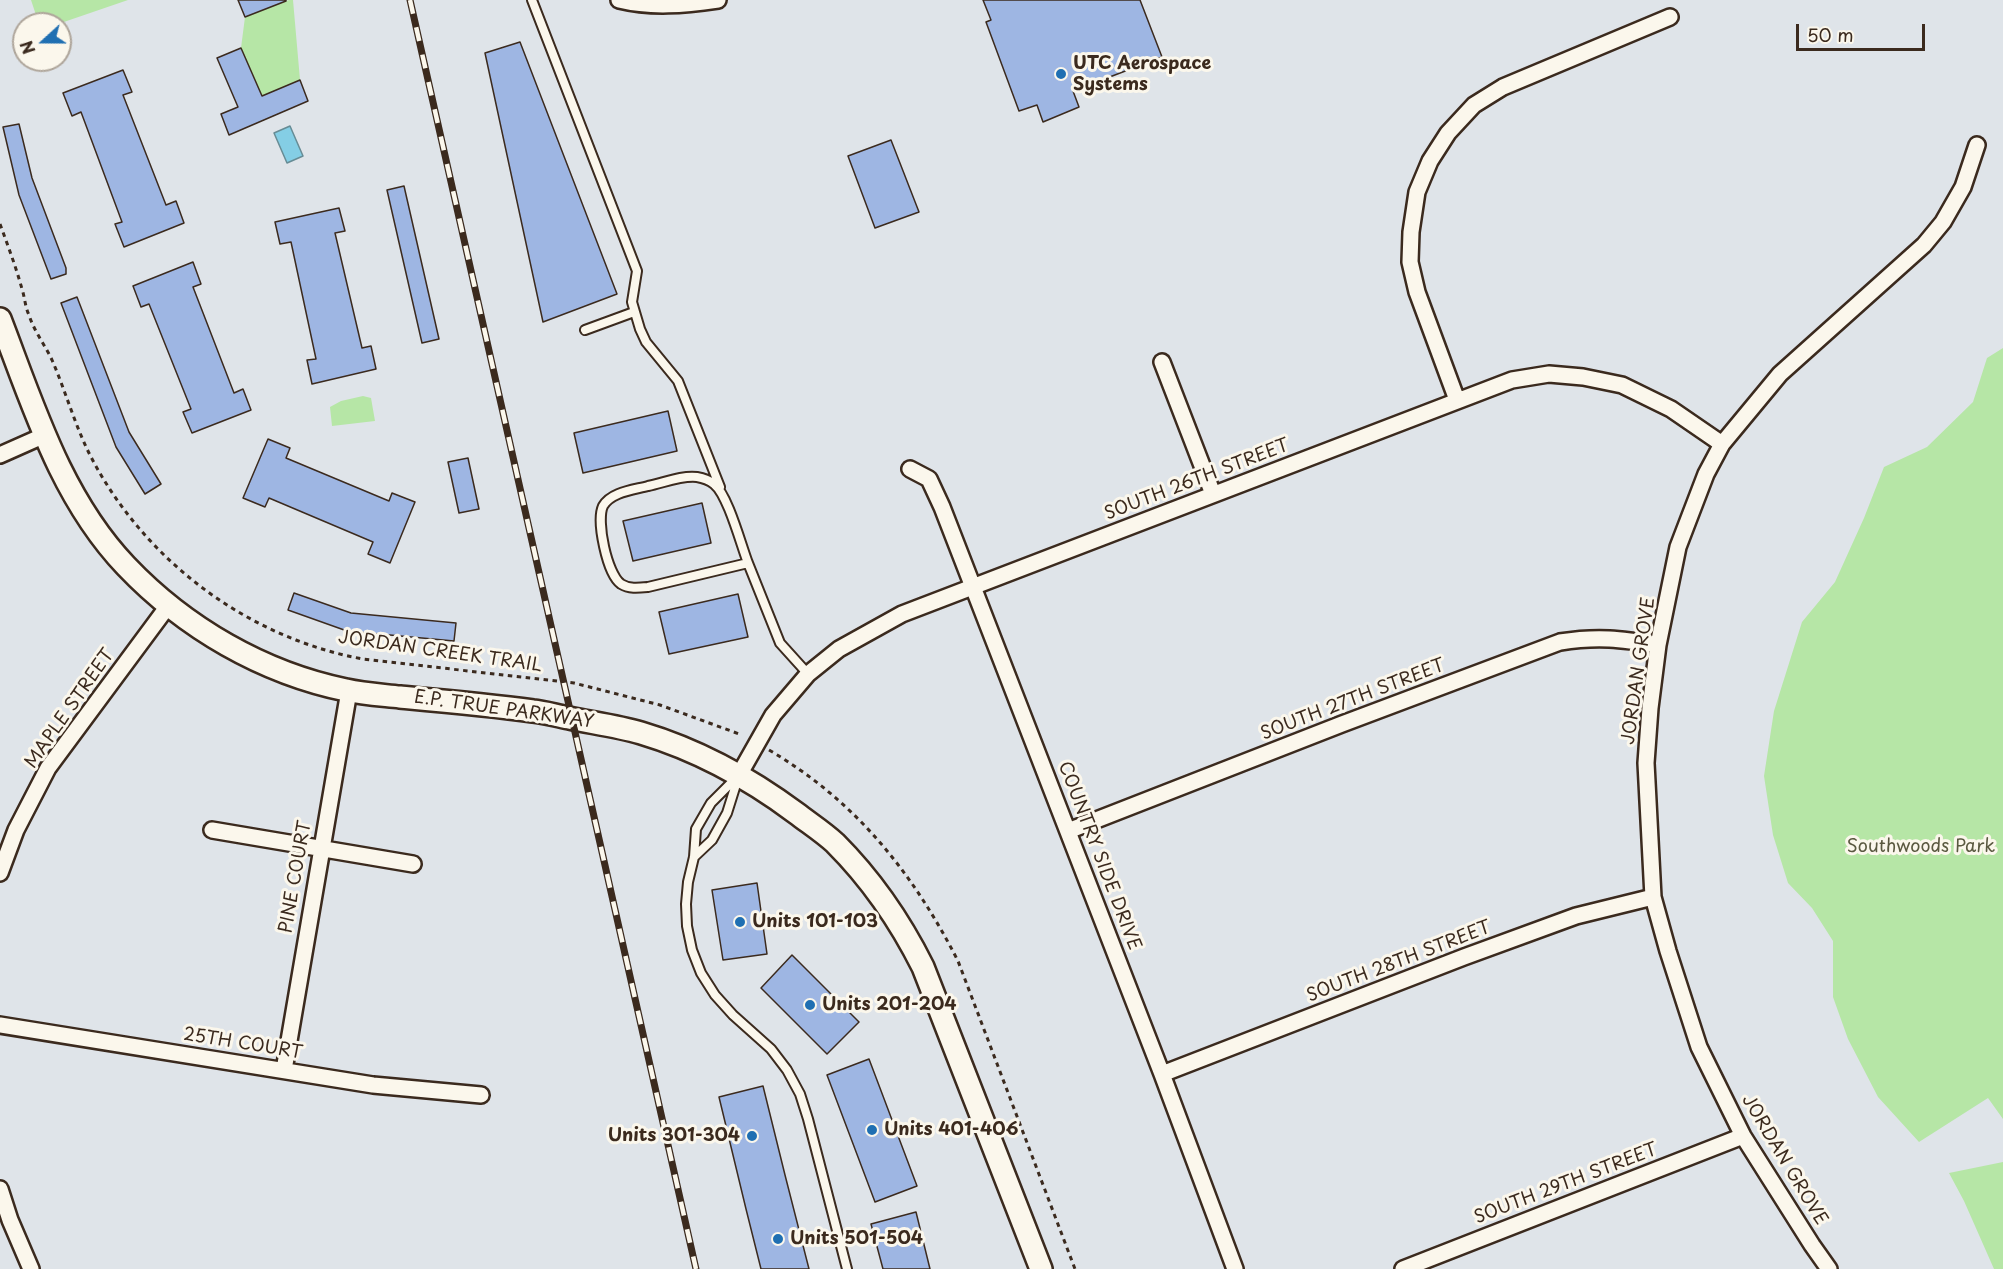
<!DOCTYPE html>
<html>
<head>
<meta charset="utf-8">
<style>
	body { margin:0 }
	#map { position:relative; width:2003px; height:1269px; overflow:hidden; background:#dfe4e9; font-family:"Playpen Sans",sans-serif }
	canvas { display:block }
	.north { position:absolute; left:12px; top:12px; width:60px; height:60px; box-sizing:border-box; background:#fbf7ec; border:2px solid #aea59a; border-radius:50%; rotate:249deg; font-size:16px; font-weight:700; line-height:24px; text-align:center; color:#3b2a1e }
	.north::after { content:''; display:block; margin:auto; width:21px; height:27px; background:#1f6fb2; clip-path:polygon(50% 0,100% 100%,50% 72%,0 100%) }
	.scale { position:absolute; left:1796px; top:24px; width:129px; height:27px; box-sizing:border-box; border:3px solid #3b2a1e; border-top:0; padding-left:8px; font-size:18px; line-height:21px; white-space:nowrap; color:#3b2a1e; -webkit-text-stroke:4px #fbf7ec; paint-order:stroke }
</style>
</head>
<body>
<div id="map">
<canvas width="2003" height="1269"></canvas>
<div class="north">N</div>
<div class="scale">50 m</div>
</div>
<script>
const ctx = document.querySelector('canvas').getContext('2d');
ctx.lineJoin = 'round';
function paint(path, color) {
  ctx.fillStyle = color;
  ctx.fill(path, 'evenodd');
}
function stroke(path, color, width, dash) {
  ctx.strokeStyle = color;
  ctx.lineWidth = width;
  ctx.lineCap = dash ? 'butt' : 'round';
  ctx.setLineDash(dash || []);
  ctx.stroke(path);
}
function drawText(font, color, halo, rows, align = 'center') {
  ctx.font = font + ' "Playpen Sans",sans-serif';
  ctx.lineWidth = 6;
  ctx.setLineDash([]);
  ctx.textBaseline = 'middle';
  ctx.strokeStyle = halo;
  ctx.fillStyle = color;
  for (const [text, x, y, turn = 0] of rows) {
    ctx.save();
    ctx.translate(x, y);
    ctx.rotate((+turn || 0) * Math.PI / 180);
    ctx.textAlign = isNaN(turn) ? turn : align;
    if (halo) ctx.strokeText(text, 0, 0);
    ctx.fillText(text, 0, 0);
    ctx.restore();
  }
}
const green = new Path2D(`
	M 31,0 L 128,0 L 58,24 L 39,24 Z
	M 289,0 L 293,0 L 300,80 L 262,96 L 241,48 L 245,17 Z
	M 2003,348 L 2003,1119 L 1988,1098 L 1919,1142 L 1878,1097 L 1848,1039 L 1833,997 L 1833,941 L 1812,908 L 1788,883 L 1773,835 L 1764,776 L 1774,711 L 1802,622 L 1835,582 L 1864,518 L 1884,467 L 1927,447 L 1973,402 L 1987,358 Z
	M 363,396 L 371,398 L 375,421 L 332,426 L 330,407 L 341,401 Z
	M 2003,1162 L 2003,1269 L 1994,1269 L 1964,1201 L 1949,1173 Z`);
const water = new Path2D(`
	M 290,126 L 303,156 L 287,163 L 274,133 Z`);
const building = new Path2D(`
	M 238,0 L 286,0 L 286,1 L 245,17 Z
	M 983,0 L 1140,0 L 1162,57 L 1073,91 L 1079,107 L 1043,122 L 1037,105 L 1019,111 L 986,22 L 991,20 Z
	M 520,42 L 617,294 L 543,322 L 485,53 Z
	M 241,48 L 262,96 L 300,80 L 308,101 L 229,135 L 221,114 L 238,107 L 217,58 Z
	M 123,70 L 132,92 L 123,95 L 166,205 L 176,201 L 184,223 L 124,247 L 115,224 L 122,222 L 81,112 L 72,116 L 63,93 Z
	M 19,124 L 32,178 L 66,268 L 66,274 L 51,279 L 19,195 L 3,127 Z
	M 891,140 L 919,212 L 875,228 L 848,156 Z
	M 404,186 L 439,339 L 422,343 L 387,190 Z
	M 339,208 L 345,231 L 335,233 L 362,348 L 371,346 L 376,369 L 312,384 L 307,360 L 316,359 L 291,242 L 280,244 L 275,222 Z
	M 193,262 L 201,284 L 193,287 L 234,393 L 243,389 L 251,410 L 192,433 L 183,412 L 191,409 L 149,304 L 141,307 L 133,286 Z
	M 77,297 L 129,432 L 161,484 L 145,494 L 116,447 L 61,303 Z
	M 668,411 L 677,451 L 583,473 L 574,433 Z
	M 268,439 L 290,448 L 286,458 L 389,501 L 392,493 L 415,502 L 390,563 L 368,554 L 373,542 L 269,498 L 265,507 L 243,498 Z
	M 468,458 L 479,509 L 459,513 L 448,462 Z
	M 702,503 L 711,543 L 633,561 L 623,521 Z
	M 294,593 L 351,613 L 456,623 L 454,641 L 347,631 L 288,610 Z
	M 738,594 L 748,637 L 669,654 L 659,612 Z
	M 757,883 L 767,954 L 723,960 L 712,890 Z
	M 792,955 L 859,1022 L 827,1054 L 761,988 Z
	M 869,1059 L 917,1186 L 875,1202 L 827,1075 Z
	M 763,1086 L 785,1175 L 809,1269 L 761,1269 L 746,1209 L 719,1097 Z
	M 916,1212 L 930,1269 L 883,1269 L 871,1224 Z`);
const path = new Path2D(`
	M 0,224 C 8,246 16,267 22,289 C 25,298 25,307 29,315 C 34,331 45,345 52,360 C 66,392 75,426 91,457 C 145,561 248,638 363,659 L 574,683 L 660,705 L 742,735
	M 769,750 C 856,801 913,873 958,961 L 1075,1269`);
const service = new Path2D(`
	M 532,0 L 637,271 L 632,302 L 640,329 L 646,342 L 678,381 L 720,487
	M 585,330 L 634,312
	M 748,563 C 741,545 728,495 714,484 C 709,480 703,478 697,477 C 682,475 663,483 648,486 C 633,490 611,492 603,506 C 596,521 607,574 621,584 C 629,589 638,588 648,587 L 748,563 L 780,643 L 808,674
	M 738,776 L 711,803 L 696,829 L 694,857 L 688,882 L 686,904 L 687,926 L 692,950 L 701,973 L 715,995 L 733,1015 L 771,1049 L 787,1070 L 800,1094 L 808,1119 L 847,1269
	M 694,857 L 712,840 L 727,813 L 738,778`);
const minor = new Path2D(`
	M 619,0 C 652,8 684,5 718,0
	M 1162,362 L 1213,494
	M 1457,400 L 1417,292 L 1410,262 L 1411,232 L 1417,192 L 1430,161 L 1448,133 L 1474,105 L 1503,87 L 1670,17
	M 0,455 L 45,435
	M 910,469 L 929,479 L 942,507 L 1162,1074 L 1235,1269
	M 739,775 L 773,715 L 808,674 L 839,649 L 902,614 L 1512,380 L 1549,374 L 1583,377 L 1622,385 L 1671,409 L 1722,444
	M 212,830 L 413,864
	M 1068,831 L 1342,724 L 1560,642 C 1598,636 1621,639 1658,645
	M 0,873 L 16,830 L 48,768 L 168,606
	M 0,1025 L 373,1085 L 481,1095
	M 284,1070 L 349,691
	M 1162,1074 L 1464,957 L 1576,916 L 1653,897
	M 0,1189 L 10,1220 L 31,1269
	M 1403,1269 L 1743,1136
	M 1829,1269 L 1812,1245 L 1743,1136 L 1699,1047 L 1668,951 L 1653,897 L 1646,763 L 1650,708 L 1658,645 L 1678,547 L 1706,474 L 1722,444 L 1780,374 L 1924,245 L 1943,222 L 1963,187 L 1977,145`);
const secondary = new Path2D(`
	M 0,319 C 33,405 61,498 126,566 C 185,628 263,673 346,690 C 363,694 382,695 400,697 C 444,701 489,705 533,711 C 545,712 557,716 569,718 C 593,723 617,726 641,733 C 698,750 749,778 796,813 C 809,823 823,832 835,843 C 871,879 900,921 923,967 L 1041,1269`);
const rail = new Path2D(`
	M 410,0 L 696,1269`);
const markers = [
	[1061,74,6,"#1f6fb2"],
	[740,922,6,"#1f6fb2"],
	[810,1005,6,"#1f6fb2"],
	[872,1130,6,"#1f6fb2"],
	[752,1136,6,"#1f6fb2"],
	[778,1239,6,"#1f6fb2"]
];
const poiNames = [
	["UTC Aerospace",1073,64],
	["Systems",1073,85],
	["Units 101-103",752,922],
	["Units 201-204",822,1005],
	["Units 401-406",884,1130],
	["Units 301-304",740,1136,"right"],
	["Units 501-504",790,1239]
];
const streetNames = [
	["SOUTH 26TH STREET",1197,480,-21],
	["JORDAN CREEK TRAIL",440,652,8],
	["JORDAN GROVE",1639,671,-82],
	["SOUTH 27TH STREET",1353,700,-21],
	["MAPLE STREET",70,709,-55],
	["E.P. TRUE PARKWAY",504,710,8],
	["COUNTRY SIDE DRIVE",1099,856,69],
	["PINE COURT",296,877,-80],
	["SOUTH 28TH STREET",1399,962,-21],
	["25TH COURT",243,1044,9],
	["JORDAN GROVE",1784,1160,59],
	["SOUTH 29TH STREET",1566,1184,-21]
];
const parkNames = [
	["Southwoods Park",1921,847]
];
paint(green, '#b6e6a6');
paint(water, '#84cee5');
stroke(water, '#678c95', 1.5);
paint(building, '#9eb6e3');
stroke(building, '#3b2a1e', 1.5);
stroke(service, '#3b2a1e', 12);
stroke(minor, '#3b2a1e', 20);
stroke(secondary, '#3b2a1e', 26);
stroke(path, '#3b2a1e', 3, [4.5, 4.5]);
stroke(service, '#fbf7ec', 8);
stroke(minor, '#fbf7ec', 15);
stroke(secondary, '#fbf7ec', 21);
stroke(rail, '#3b2a1e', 7);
stroke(rail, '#fbf7ec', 4.5, [14]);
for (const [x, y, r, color] of markers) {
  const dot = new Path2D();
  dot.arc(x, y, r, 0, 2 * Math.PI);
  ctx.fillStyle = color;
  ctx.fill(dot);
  stroke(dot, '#fbf7ec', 2);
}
drawText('bold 18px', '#3b2a1e', '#fbf7ec', poiNames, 'left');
drawText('18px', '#3b2a1e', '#fbf7ec', streetNames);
drawText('18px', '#5a5940', '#fbf7ec', parkNames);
</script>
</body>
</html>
